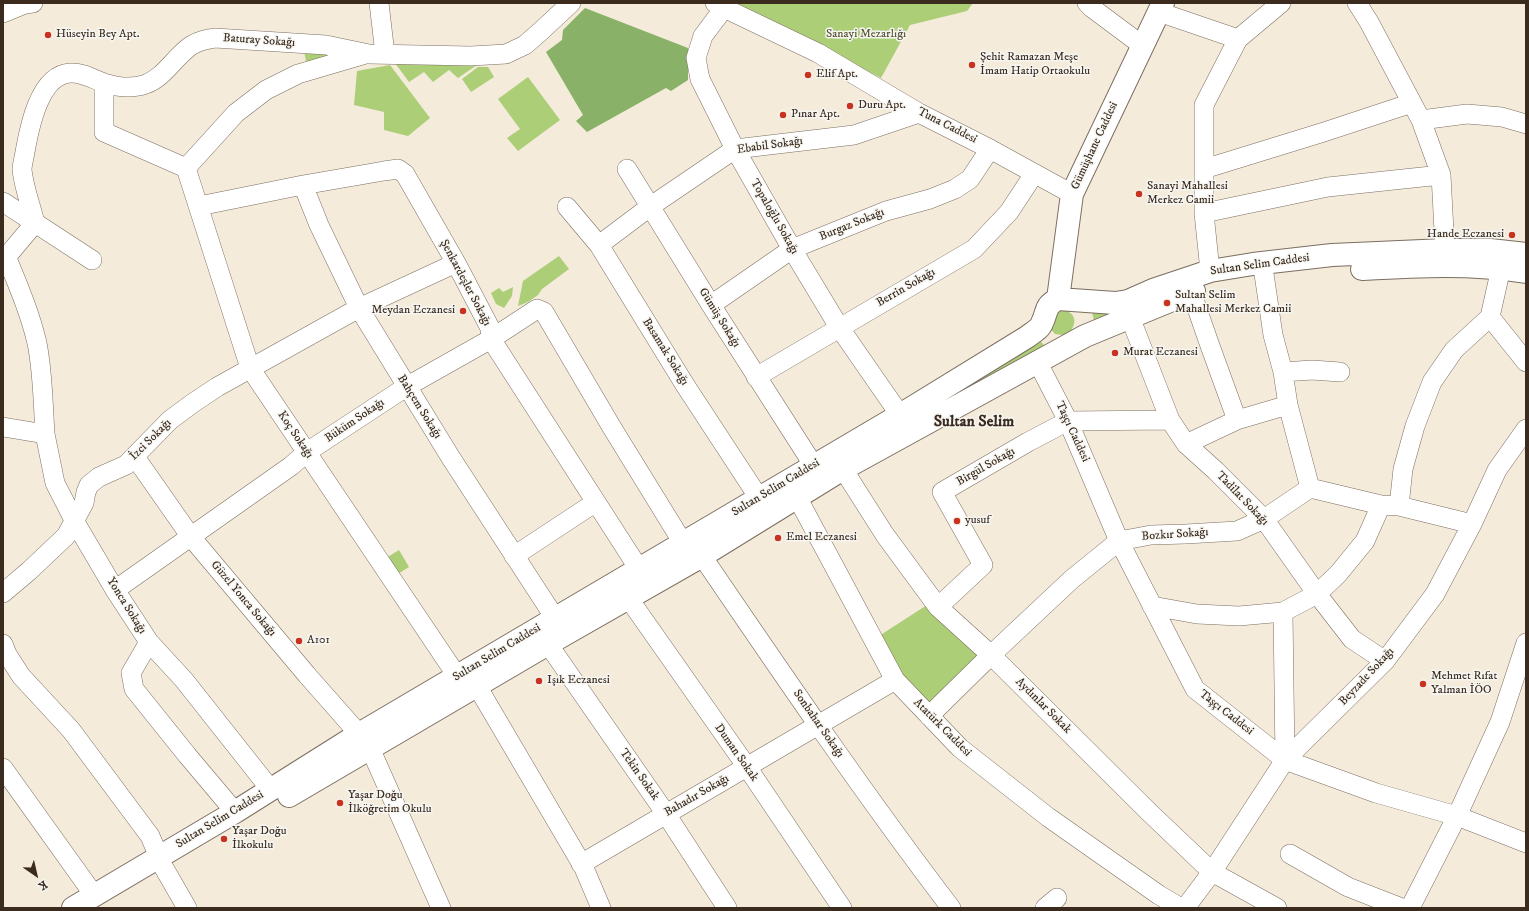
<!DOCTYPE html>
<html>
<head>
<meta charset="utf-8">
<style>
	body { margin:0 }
	#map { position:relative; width:1529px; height:911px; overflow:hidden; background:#f4ebdb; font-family:"IM FELL DW Pica",serif }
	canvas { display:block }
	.frame { position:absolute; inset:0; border:4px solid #3b2a1e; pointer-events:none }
	.north { position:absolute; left:16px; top:855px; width:40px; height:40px; -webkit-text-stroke:3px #f6f6f2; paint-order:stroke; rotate:146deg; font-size:11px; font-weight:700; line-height:16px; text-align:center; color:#3b2a1e }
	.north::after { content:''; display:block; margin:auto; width:14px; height:18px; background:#3b2a1e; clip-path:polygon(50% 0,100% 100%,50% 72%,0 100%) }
</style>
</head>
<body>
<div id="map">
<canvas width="1529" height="911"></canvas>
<div class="frame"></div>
<div class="north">K</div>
</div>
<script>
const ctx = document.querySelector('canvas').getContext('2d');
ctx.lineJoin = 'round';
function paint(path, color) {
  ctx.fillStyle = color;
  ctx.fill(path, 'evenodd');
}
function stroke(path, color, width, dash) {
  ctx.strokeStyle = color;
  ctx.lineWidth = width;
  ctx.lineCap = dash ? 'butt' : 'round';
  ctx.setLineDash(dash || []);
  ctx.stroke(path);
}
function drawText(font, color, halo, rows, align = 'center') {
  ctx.font = font + ' "IM FELL DW Pica",serif';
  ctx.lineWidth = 3;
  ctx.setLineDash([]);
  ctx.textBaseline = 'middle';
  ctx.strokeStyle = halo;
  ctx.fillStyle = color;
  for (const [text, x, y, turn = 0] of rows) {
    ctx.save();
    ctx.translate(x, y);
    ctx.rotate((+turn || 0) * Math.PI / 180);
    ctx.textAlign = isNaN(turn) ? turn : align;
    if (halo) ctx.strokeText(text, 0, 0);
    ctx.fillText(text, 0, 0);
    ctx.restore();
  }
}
const green = new Path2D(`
	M 733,3 L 973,3 L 967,11 L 910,25 L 881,78 Z
	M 304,51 L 354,53 L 307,66 Z
	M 395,63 L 477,65 L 458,78 L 449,70 L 433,82 L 424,72 L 409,82 Z
	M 390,65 L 430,118 L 408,136 L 384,130 L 384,112 L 354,105 L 357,71 Z
	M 478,67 L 488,67 L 494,77 L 471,92 L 462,79 Z
	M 528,77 L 560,120 L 518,151 L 507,138 L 520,129 L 498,99 Z
	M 559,256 L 569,269 L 542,289 L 538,295 L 528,302 L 518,306 L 523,281 Z
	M 513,287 L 512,296 L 504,308 L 496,304 L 491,293 L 499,288 L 503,292 Z
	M 1091,307 L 1117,310 L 1095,326 Z
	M 1058,309 C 1072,310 1079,318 1071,331 L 1063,335 L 1055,334 L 1049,327 Z
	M 1038,337 L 1042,343 L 1048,349 L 924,414 Z
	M 399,550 L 409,567 L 393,577 L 383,560 Z
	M 927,605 L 985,655 L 931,708 L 901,677 L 879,636 Z`);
const forest = new Path2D(`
	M 585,8 L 688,48 L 688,80 L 671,91 L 666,88 L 587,132 L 576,121 L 583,115 L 546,52 L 562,40 L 563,30 Z`);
const minor = new Path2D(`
	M 379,3 L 385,54
	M 715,3 L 724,8 L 818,53 L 919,113 L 990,149 L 1072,194
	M 1087,3 L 1092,8 L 1143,46
	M 1357,3 L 1369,22 L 1421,120 L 1441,175 L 1445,250
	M 724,8 L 703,36 L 696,58 L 700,79 L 735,149 L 792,249 L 839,327 L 900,415
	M 1159,12 L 1238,39
	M 3,13 L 25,4 L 33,3
	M 104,83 L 104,132 L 186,168
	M 1421,120 L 1467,114 L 1502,117 L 1526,124
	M 186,168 L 250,368 L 457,676
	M 186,168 L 236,113 L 266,90 L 298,74 L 366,54
	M 627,169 L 711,305 L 814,466
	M 1204,169 L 1324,132 L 1412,103
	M 303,185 L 319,225 L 359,308 L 451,458 L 555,618
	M 3,202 L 92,260
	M 199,206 L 303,185 L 384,171 L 398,169 L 405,174 L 456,263 L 490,328 L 491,339 L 639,569
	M 567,207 L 599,245 L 685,385 L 759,498
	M 1204,213 L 1328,187 L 1441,175
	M 35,223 C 31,206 24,188 22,170 C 22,165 24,158 25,152 C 29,129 39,75 70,73 C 82,72 93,79 104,83 C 117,87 133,89 146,84 C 165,77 175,56 192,45 C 199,41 207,39 215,38 L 326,45 L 369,54 L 471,56 L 506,54 L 525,45 L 541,31 L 571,3
	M 599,245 L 651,206 L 735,149 L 854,135 L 919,113
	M 6,256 C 18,285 30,313 37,343 C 43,373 43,404 45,434
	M 3,261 L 35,223
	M 1210,271 L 1204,213 L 1204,105 L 1238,39 L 1281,3
	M 1264,274 L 1273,335 L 1283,372 L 1288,405 L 1310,488
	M 1191,291 L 1209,343 L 1237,420
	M 711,305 L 792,249 L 886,211 L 930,199 L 955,189 L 970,179 L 990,149
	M 1130,317 L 1170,420 L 1186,444 L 1216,471 L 1264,519 L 1317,594 L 1352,639 L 1385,661
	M 1490,317 L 1526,362
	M 1037,361 L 1068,421 L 1119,541 L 1195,689 L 1285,760 L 1376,793 L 1457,816 L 1526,843
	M 1283,372 L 1312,370 L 1340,372
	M 756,377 L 974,249 L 1009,212 L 1034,174
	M 3,427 L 45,434 L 55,483 L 75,522 L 115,590 L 149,642 L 184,680 L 271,790
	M 1186,444 L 1237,420 L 1288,405
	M 135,457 L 191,537 L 307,675 L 359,734
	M 843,469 L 885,535 L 938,607 L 991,655 L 1149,812 L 1212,872 L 1277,908
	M 797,497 L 895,680 L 960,748 L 1048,817 L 1159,895 L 1181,908
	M 1399,506 L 1403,469 L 1415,426 L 1432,382 L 1454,350 L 1490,317 L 1501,268
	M 514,556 L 596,502
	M 115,590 L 291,466 L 307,452 L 406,387 L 491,339 L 537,309 L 544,312 L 611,426 L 683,543 L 702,556 C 783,675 864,794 951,908
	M 3,593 L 29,571 L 66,536 L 84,503 L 86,492 L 89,485 L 99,477 L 126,465 L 170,420 L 193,403 L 217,387 L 359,308 L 456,263
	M 629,599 L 747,767 L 842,908
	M 1152,606 L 1197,614 L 1239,616 L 1283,612 L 1317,594 L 1338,574 L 1365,541 L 1381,505
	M 938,607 L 983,565 L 942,492 L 1028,442 L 1068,421 L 1170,420
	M 1283,612 L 1285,760
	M 149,642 L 131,673 L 134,689 L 187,755 L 235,812
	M 3,644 L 7,654 L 21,676 L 71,730 L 150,836 L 159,857
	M 548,644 L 666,814 L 727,908
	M 477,686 L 584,868 L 601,908
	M 929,716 L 991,655 L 1072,579 L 1119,541 L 1151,535 L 1186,534 L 1237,531 L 1264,519 L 1310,488 L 1381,505 L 1399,506 L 1472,524
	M 370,748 L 441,908
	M 3,768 L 94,895
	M 1290,854 L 1348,887 L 1402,908
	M 581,864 L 895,680
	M 164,868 L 187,908
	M 1045,908 L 1057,898
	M 1185,908 L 1212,872 L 1285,760 L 1385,661 L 1435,594 L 1472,524 L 1497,470 L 1526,429
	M 1410,908 L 1457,816 L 1500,722 L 1526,643`);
const major = new Path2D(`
	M 1362,269 C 1417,266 1471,263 1526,272
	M 1058,299 L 1072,194 L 1163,3
	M 289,796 L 548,644 L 702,556 L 843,469 L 1085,336 L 1194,291
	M 73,908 L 235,812 L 359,734 L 900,415 L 1027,337 C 1032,333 1040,329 1042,323 C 1048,311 1044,306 1058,299 L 1115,303 L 1128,301 L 1153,290 L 1210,271 L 1253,264 L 1332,255 L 1445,250 L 1490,250 L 1526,254`);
const markers = [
	[48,35,4,"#c8321e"],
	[972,65,4,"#c8321e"],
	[808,75,4,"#c8321e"],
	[850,106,4,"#c8321e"],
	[783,115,4,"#c8321e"],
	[1139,194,4,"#c8321e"],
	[1512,235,4,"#c8321e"],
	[1167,303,4,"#c8321e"],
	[463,311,4,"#c8321e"],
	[1115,353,4,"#c8321e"],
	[957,521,4,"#c8321e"],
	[778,538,4,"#c8321e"],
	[299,641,4,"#c8321e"],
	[539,681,4,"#c8321e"],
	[1423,684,4,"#c8321e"],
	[340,803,4,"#c8321e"],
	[224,839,4,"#c8321e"]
];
const poiNames = [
	["Hüseyin Bey Apt.",56,35],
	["Şehit Ramazan Meşe",980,58],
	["İmam Hatip Ortaokulu",980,72],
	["Elif Apt.",816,75],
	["Duru Apt.",858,106],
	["Pınar Apt.",791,115],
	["Sanayi Mahallesi",1147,187],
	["Merkez Camii",1147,201],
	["Hande Eczanesi",1504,235,"right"],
	["Sultan Selim",1175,296],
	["Mahallesi Merkez Camii",1175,310],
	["Meydan Eczanesi",455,311,"right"],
	["Murat Eczanesi",1123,353],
	["yusuf",965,521],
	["Emel Eczanesi",786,538],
	["A101",307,641],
	["Mehmet Rıfat",1431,677],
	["Yalman İÖO",1431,691],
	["Işık Eczanesi",547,681],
	["Yaşar Doğu",348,796],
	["İlköğretim Okulu",348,810],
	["Yaşar Doğu",232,832],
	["İlkokulu",232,846]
];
const parkNames = [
	["Sanayi Mezarlığı",866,35]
];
const streetNames = [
	["Baturay Sokağı",259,41,4],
	["Tuna Caddesi",947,126,27],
	["Ebabil Sokağı",770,146,-8],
	["Gümüşhane Caddesi",1095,146,-65],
	["Topaloğlu Sokağı",774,217,60],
	["Burgaz Sokağı",852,225,-22],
	["Sultan Selim Caddesi",1260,265,-8],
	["Şenkardeşler Sokağı",465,283,62],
	["Berrin Sokağı",906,288,-30],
	["Gümüş Sokağı",719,318,58],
	["Basamak Sokağı",665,352,58],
	["Bahçem Sokağı",419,407,58],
	["Büküm Sokağı",355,421,-34],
	["Taşçı Caddesi",1072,432,65],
	["Koç Sokağı",295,435,56],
	["İzci Sokağı",151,440,-45],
	["Birgül Sokağı",986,467,-30],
	["Sultan Selim Caddesi",776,488,-31],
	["Tadilat Sokağı",1242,499,46],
	["Bozkır Sokağı",1175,535,-4],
	["Güzel Yonca Sokağı",243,599,50],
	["Yonca Sokağı",126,606,58],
	["Sultan Selim Caddesi",497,653,-31],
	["Beyzade Sokağı",1367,677,-47],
	["Aydınlar Sokak",1043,706,45],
	["Taşçı Caddesi",1226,713,38],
	["Sonbahar Sokağı",818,724,55],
	["Atatürk Caddesi",942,728,45],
	["Duman Sokak",736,753,55],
	["Tekin Sokak",639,775,55],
	["Bahadır Sokağı",697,796,-30],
	["Sultan Selim Caddesi",220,820,-31]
];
const districtNames = [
	["Sultan Selim",974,423]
];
paint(green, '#acce77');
paint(forest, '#89b168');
stroke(minor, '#7c6e60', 20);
stroke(major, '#7c6e60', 24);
stroke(minor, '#fff', 19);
stroke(major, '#fff', 22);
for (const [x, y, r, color] of markers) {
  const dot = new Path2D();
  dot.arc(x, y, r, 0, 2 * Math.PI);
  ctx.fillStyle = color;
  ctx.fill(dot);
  stroke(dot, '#f6f6f2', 1.5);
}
drawText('12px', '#3b2a1e', '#f6f6f2', poiNames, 'left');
drawText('12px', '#575334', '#f6f6f2', parkNames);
drawText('12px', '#3b2a1e', '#f6f6f2', streetNames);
drawText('bold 16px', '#3b2a1e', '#f6f6f2', districtNames);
</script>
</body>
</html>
